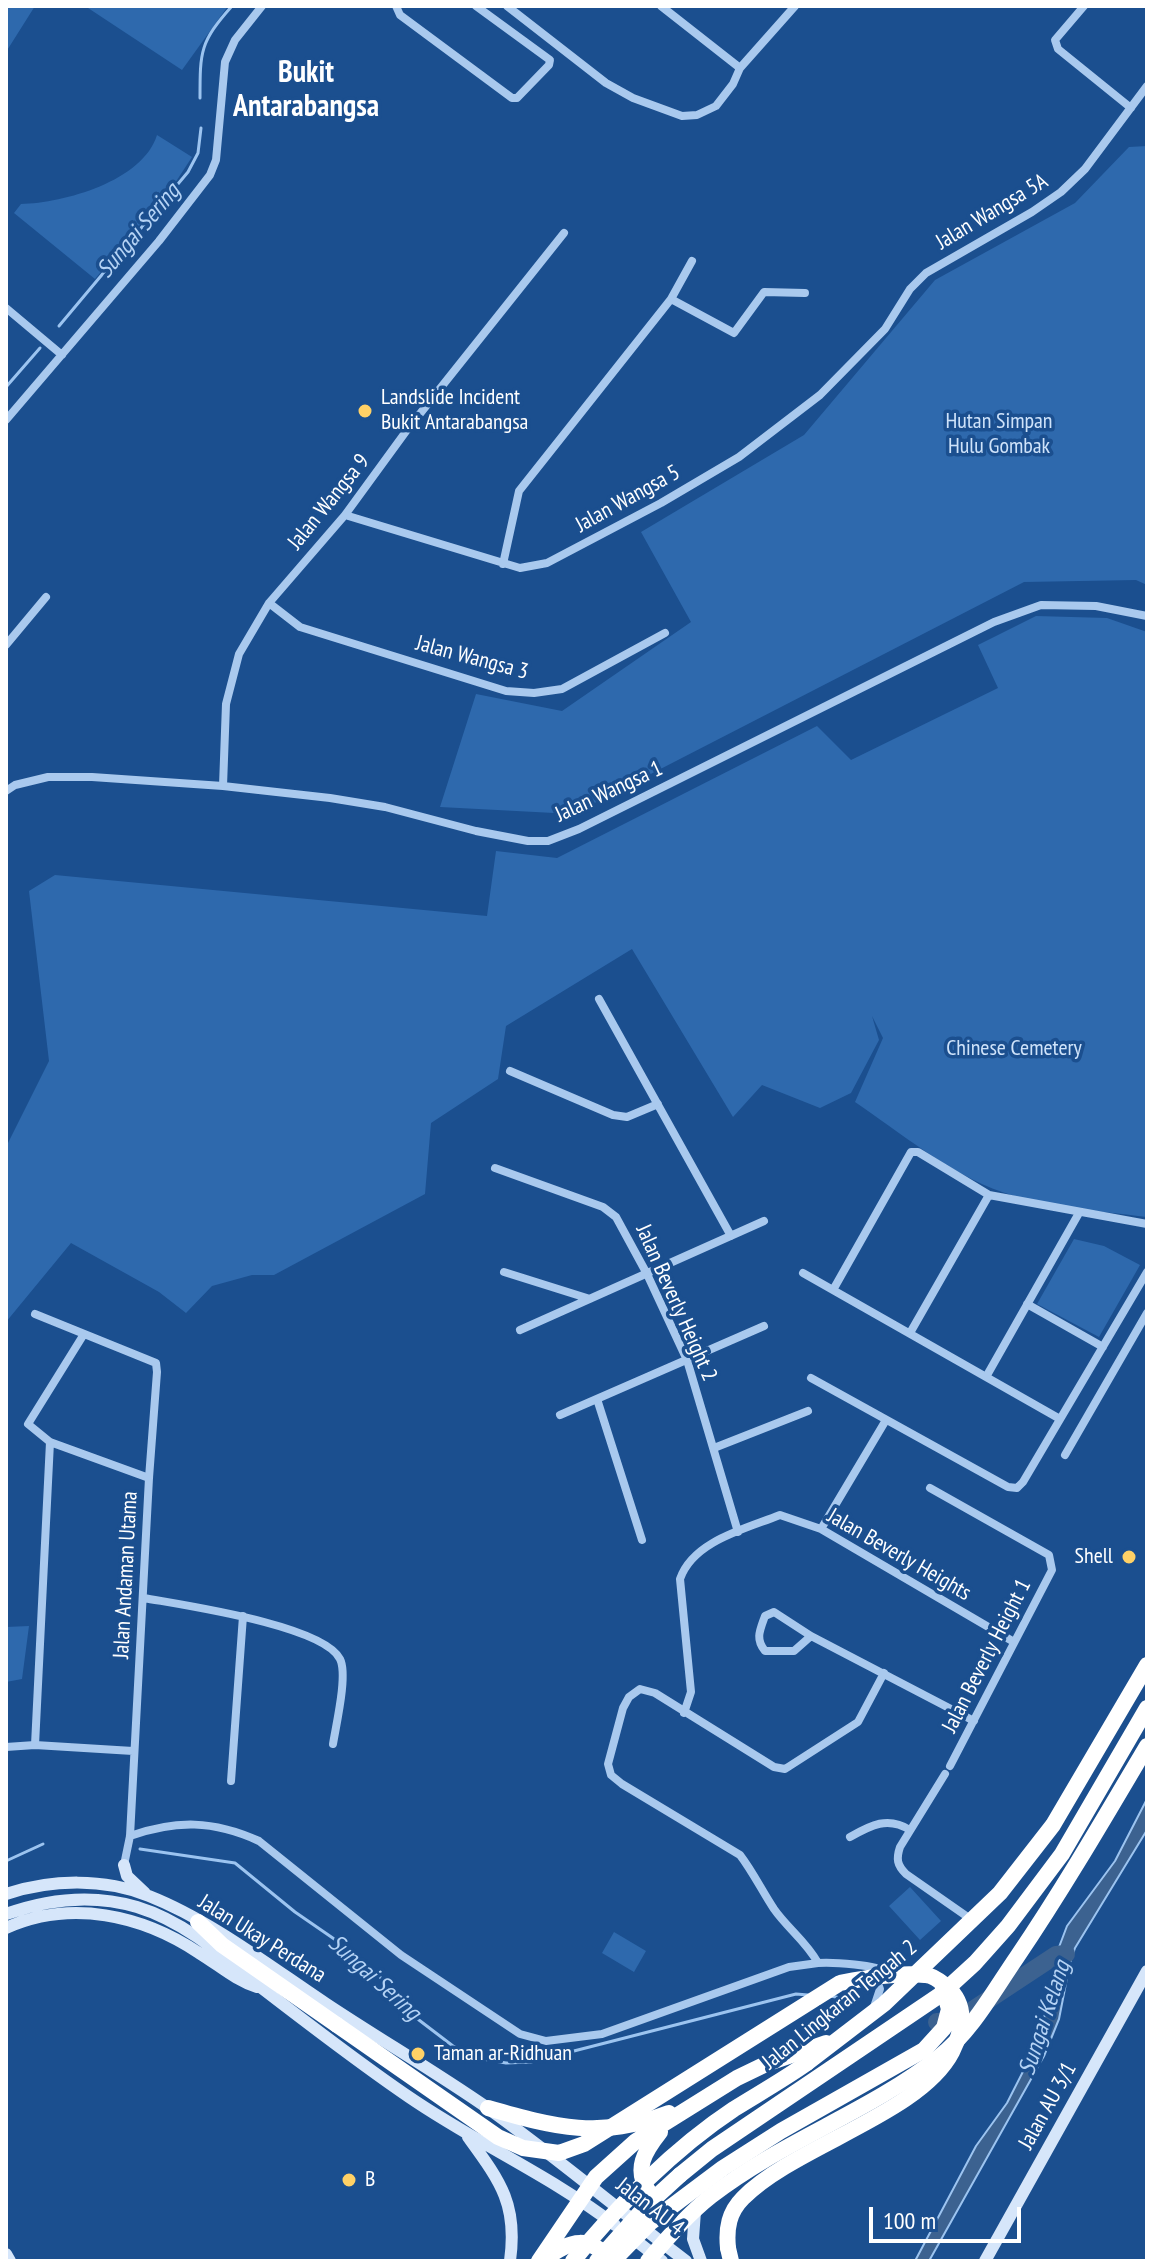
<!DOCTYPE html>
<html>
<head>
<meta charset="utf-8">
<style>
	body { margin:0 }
	#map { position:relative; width:1153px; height:2267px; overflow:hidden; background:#1b4f8f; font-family:"PT Sans Narrow",sans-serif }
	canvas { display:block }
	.frame { position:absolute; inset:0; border:8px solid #fff; pointer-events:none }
	.scale { position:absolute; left:869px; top:2207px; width:152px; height:36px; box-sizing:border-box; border:4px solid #fff; border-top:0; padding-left:10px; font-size:24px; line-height:28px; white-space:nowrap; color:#fff; -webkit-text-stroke:6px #1b4f8f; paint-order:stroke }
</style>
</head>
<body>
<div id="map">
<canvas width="1153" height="2267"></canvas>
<div class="frame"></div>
<div class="scale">100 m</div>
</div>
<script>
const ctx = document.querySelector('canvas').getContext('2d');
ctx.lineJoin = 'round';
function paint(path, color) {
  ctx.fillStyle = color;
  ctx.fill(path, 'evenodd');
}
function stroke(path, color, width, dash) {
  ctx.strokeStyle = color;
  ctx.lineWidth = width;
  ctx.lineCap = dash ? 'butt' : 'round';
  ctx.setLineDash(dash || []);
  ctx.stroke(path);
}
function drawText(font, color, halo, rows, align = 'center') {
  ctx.font = font + ' "PT Sans Narrow",sans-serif';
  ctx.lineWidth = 7;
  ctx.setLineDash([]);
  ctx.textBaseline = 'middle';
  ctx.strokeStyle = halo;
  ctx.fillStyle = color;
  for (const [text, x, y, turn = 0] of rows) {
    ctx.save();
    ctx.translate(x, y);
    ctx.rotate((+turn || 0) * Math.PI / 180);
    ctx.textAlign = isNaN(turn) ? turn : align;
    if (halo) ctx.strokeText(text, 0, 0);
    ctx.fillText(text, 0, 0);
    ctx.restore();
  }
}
const green = new Path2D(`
	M 6,6 L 35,6 L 6,52 Z
	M 85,6 L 228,6 L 182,70 Z
	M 157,135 L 192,157 L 177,180 L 95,279 L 14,213 L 21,204 C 64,203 143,181 157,135 Z
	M 1147,146 L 1147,585 L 1136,580 L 1024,582 L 573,814 L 440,807 L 476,694 L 562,711 L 691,622 L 641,532 L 804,435 L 935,280 L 1075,203 L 1129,147 Z
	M 1036,616 L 1107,618 L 1147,632 L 1147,1217 C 1099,1211 1047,1208 1002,1192 C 952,1175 899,1132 855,1102 L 883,1038 L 872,1016 L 879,1040 L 851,1093 L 820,1108 L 762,1085 L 733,1117 L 632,949 L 506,1026 L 498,1079 L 431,1123 L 425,1194 L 274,1275 L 252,1275 L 212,1286 L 186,1313 L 159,1292 L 71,1243 L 6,1322 L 6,1147 L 49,1061 L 29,891 L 55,875 L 487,916 L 496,851 L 557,858 L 817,726 L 851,760 L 998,688 L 978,645 Z
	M 1074,1239 L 1104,1246 L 1140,1265 L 1099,1337 L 1037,1304 Z
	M 29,1626 L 22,1679 L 6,1682 L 6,1627 Z
	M 910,1887 L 941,1921 L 920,1940 L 889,1906 Z
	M 614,1932 L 646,1951 L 634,1972 L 602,1953 Z`);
const water = new Path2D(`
	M 1147,1799 L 1147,1830 L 1075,1948 L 1070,1963 L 1059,2019 L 1044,2056 L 929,2261 L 915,2261 L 976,2146 L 1007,2103 L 1035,2048 L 1042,2029 L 1056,1955 L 1067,1926 L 1115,1861 Z`);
const stream = new Path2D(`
	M 200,98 C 200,51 200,42 232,6
	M 59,326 L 188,172 L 198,153 L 201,128
	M 6,387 L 40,348
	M 140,1849 L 235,1863 L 295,1912 L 340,1943 L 380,1977 L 415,2017 L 453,2046 L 477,2058 L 506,2063 L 531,2062 L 796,1994 L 808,1995
	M 6,1861 L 43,1844
	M 831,1996 L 854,2001`);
const river = new Path2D(`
	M 937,2022 L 956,2021 L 1056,1955 L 1066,1954`);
const street = new Path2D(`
	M 396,6 L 400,15 L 512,98 L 517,98 L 549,65 L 550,60 L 476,6
	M 507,6 L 606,83 L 633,98 L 682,116 L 697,115 L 716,106 L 733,84 L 740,68 L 795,6
	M 661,6 L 740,68
	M 1084,6 L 1055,40 L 1058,49 L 1131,108
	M 671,299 L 734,333 L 764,292 L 805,293
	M 6,308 L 62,355
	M 6,420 L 159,241 L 210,175 L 216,160 L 225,62 L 235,40 L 262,6
	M 345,515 L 520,568 L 547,563 L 661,503 L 739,457 L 820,395 L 885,329 L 910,289 L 926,273 L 1032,212 L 1061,192 L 1085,169 L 1147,86
	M 503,564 L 519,491 L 671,299 L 692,261
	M 269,603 L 300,627 L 506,691 L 534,693 L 562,689 L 665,633
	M 6,645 L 46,597
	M 223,786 L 226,704 L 239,654 L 269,603 L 345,515 L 407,430 L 564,233
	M 6,791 L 15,785 L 48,777 L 92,777 L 223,786 L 330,798 L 385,807 L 476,831 L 528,841 L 548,841 L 579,829 L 994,622 L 1041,605 L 1096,606 L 1147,616
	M 599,999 L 731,1236
	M 510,1071 L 613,1115 L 627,1117 L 658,1104
	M 495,1168 L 603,1207 L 616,1217 L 647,1274 L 687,1360 L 738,1532
	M 504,1272 L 590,1299
	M 803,1273 L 1060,1419
	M 833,1290 L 911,1152 L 918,1152 L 989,1195 L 1147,1224
	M 1027,1304 L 1103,1347
	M 35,1314 L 156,1363 L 157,1372 L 149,1478 L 130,1836 L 124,1865
	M 520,1330 L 764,1221
	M 910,1333 L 989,1195
	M 84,1334 L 28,1424 L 50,1442 L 149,1478
	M 986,1377 L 1079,1213
	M 811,1378 L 1008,1487 L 1017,1488 L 1023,1482 L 1147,1272
	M 597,1399 L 642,1540
	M 560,1415 L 764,1326
	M 714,1448 L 808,1411
	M 1065,1455 L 1147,1313
	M 930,1488 L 1049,1555 L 1052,1570 L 950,1766
	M 821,1529 L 886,1420
	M 144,1598 C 182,1605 323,1625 340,1659 C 348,1675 336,1725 333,1744
	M 811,1636 L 794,1651 L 765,1651 C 755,1639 760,1630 765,1616 L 774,1612 L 811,1636 L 974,1721
	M 884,1673 L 858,1722 L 785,1769 L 774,1767 L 655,1693 L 640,1689 L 629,1697 L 623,1708 L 608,1764 L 611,1775 L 622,1784 L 740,1855 C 753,1872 762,1891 774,1909 C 788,1929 806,1941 818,1963 C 834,1962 876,1965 888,1972
	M 684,1713 L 691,1692 L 680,1579 C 693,1541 745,1529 780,1515 L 821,1529 L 1014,1642
	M 35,1745 L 50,1442
	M 6,1747 L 35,1745 L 133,1751
	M 945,1774 L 900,1847 C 896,1859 897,1865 906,1874 L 972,1920
	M 231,1781 L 243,1616
	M 130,1836 C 176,1820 213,1820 259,1841 L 401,1955 L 520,2034 L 546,2041 L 602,2034 L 789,1967 L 818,1963
	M 850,1837 C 871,1825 888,1816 910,1830
	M 874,2007 L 880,1989 L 876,1978`);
const secondary = new Path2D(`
	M 124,1865 L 127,1876 L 145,1893
	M 6,1894 C 52,1879 104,1878 149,1896 C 210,1920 271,1967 325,2003 C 379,2039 436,2072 489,2109 C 556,2157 620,2211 686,2261
	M 6,1914 C 48,1899 93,1894 137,1907 C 186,1922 224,1957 263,1989 C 311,2026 359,2063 409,2097 C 476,2143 551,2176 615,2225
	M 6,1928 C 71,1899 142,1915 199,1953 C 219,1965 235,1980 257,1987
	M 468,2137 C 500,2181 518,2204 510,2261
	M 695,2211 L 693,2239 L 701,2261
	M 630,2236 L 662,2261
	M 6,2254 L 10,2261
	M 985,2261 L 1147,1971`);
const highway = new Path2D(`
	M 198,1922 L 222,1945 L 337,2025
	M 807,2063 L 884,2004 L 1000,1893 L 1053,1825 L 1147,1665
	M 488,2108 C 554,2127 602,2140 669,2113
	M 680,2175 L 712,2149 L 940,1995 L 975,1963 L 1008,1926 L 1062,1854 L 1147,1708
	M 649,2192 C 633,2169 645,2151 660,2132
	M 728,2248 L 731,2261
	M 544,2260 C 573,2238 587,2236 614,2261
	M 539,2261 L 596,2177 L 636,2141 L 737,2078 L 766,2064 L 826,2043
	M 648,2261 C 667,2238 688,2214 711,2196 C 782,2141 869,2112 939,2057 C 972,2031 993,1992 1017,1957 C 1063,1889 1105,1817 1147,1746`);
const highwayBridge = new Path2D(`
	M 337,2025 L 498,2137 L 523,2148 L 559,2153 L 584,2144 L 840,1983 C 866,1978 897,1972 925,1975 C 932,1975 940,1981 946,1986 C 967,2004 964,2028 952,2052 C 920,2114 794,2146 743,2198 C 729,2212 726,2228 728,2248
	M 573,2261 C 617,2206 675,2148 734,2109 C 758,2094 783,2080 807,2063
	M 597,2261 L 646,2206 L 680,2175
	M 613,2261 L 651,2222 L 723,2168 L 781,2131 L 924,2050 L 944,2028 L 949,2009 L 942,1984`);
const markers = [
	[365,411,8,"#ffd166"],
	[1129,1557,8,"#ffd166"],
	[418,2054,8,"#ffd166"],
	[349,2180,8,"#ffd166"]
];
const streetNames = [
	["Jalan Wangsa 5A",992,212,-31],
	["Jalan Wangsa 5",628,499,-29],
	["Jalan Wangsa 9",329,502,-51],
	["Jalan Wangsa 3",472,658,15],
	["Jalan Wangsa 1",609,792,-25],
	["Jalan Beverly Height 2",676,1303,66],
	["Jalan Beverly Heights",899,1555,30],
	["Jalan Andaman Utama",126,1575,-87],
	["Jalan Beverly Height 1",987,1656,-63],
	["Jalan Ukay Perdana",262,1939,32],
	["Jalan Lingkaran Tengah 2",840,2005,-39],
	["Jalan AU 3/1",1048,2106,-61],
	["Jalan AU 4",650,2207,38]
];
const poiNames = [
	["Landslide Incident",381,398],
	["Bukit Antarabangsa",381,423],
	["Shell",1113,1557,"right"],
	["Taman ar-Ridhuan",434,2054],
	["B",365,2180]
];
const parkNames = [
	["Hutan Simpan",999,422],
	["Hulu Gombak",999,447],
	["Chinese Cemetery",1014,1049]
];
const waterNames = [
	["Sungai Sering",139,231,-50],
	["Sungai Sering",374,1978,42],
	["Sungai Kelang",1045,2018,-72]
];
const districtNames = [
	["Bukit",306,73],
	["Antarabangsa",306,107]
];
paint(green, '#2e69ad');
paint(water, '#3c6290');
stroke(water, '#9cc4f0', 2);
stroke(stream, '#9cc4f0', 3);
stroke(river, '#3c6290', 18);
stroke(street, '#a9c9ee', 8);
stroke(secondary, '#d6e6fa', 12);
stroke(highway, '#fff', 16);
stroke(highwayBridge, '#fff', 16);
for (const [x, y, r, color] of markers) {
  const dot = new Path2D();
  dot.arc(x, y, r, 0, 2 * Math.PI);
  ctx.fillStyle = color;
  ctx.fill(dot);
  stroke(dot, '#1b4f8f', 3);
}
drawText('22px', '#fff', '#1b4f8f', streetNames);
drawText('22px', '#fff', '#1b4f8f', poiNames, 'left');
drawText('22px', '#cfe3fa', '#1b4f8f', parkNames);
drawText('italic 24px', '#b5d3f5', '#1b4f8f', waterNames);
drawText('bold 30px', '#fff', '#1b4f8f', districtNames);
</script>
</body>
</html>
